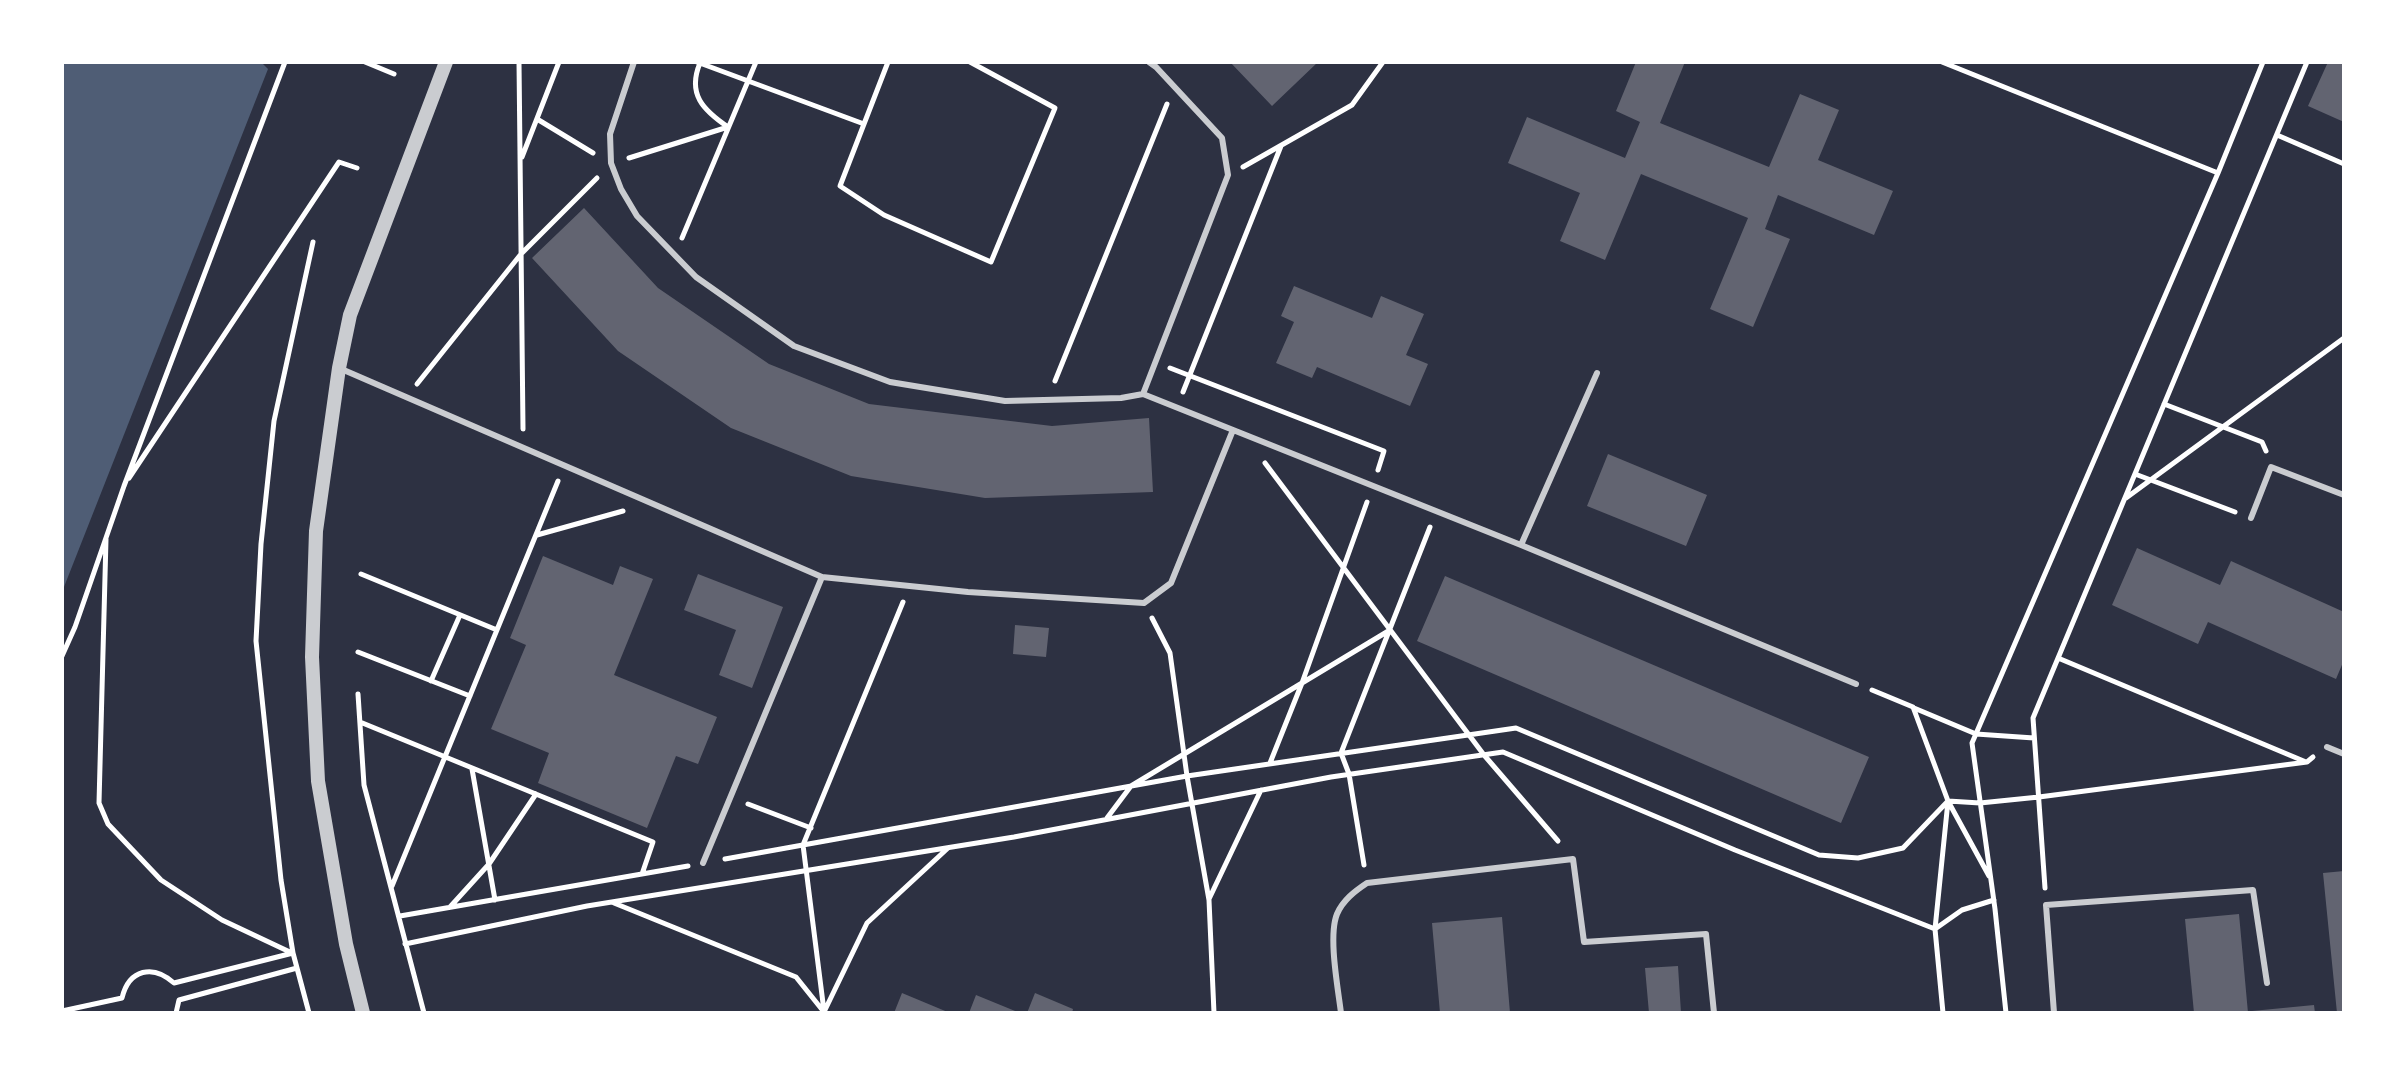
<!DOCTYPE html>
<html>
<head>
<meta charset="utf-8">
<style>
	body { margin:0 }
	#map { position:relative; width:2406px; height:1075px; overflow:hidden; background:#2d3142; font-family:"Libre Baskerville",serif }
	canvas { display:block }
	.frame { position:absolute; inset:0; border:64px solid #fff; pointer-events:none }
</style>
</head>
<body>
<div id="map">
<canvas width="2406" height="1075"></canvas>
<div class="frame"></div>
</div>
<script>
const ctx = document.querySelector('canvas').getContext('2d');
ctx.lineJoin = 'round';
function paint(path, color) {
  ctx.fillStyle = color;
  ctx.fill(path, 'evenodd');
}
function stroke(path, color, width, dash) {
  ctx.strokeStyle = color;
  ctx.lineWidth = width;
  ctx.lineCap = dash ? 'butt' : 'round';
  ctx.setLineDash(dash || []);
  ctx.stroke(path);
}
const water = new Path2D(`
	M 62,62 L 261,62 L 268,69 L 62,592 Z`);
const building = new Path2D(`
	M 1230,62 L 1318,62 L 1272,106 Z
	M 1636,62 L 1685,62 L 1660,123 L 1769,167 L 1800,94 L 1839,110 L 1818,160 L 1893,191 L 1874,235 L 1778,195 L 1765,229 L 1790,239 L 1753,327 L 1710,309 L 1748,218 L 1641,174 L 1605,260 L 1560,241 L 1580,193 L 1508,163 L 1527,117 L 1625,158 L 1640,122 L 1616,111 Z
	M 2328,62 L 2344,62 L 2344,122 L 2308,106 Z
	M 584,208 L 658,288 L 769,364 L 869,404 L 1052,426 L 1149,418 L 1153,492 L 985,498 L 851,476 L 731,428 L 618,351 L 532,258 Z
	M 1294,286 L 1372,318 L 1381,296 L 1424,314 L 1406,355 L 1428,364 L 1410,406 L 1317,367 L 1312,378 L 1276,363 L 1294,322 L 1281,316 Z
	M 1608,454 L 1707,495 L 1686,546 L 1587,506 Z
	M 2137,548 L 2220,585 L 2231,561 L 2344,612 L 2344,660 L 2336,679 L 2208,622 L 2198,644 L 2112,605 Z
	M 543,556 L 613,585 L 620,566 L 653,579 L 614,675 L 717,717 L 698,764 L 676,756 L 647,828 L 538,783 L 549,753 L 491,729 L 526,645 L 510,638 Z
	M 698,574 L 783,607 L 752,688 L 719,675 L 736,630 L 684,610 Z
	M 1445,576 L 1869,757 L 1841,823 L 1417,641 Z
	M 1015,625 L 1049,628 L 1046,657 L 1013,654 Z
	M 2344,871 L 2344,1013 L 2337,1013 L 2323,873 Z
	M 2239,914 L 2248,1013 L 2194,1013 L 2185,919 Z
	M 1502,917 L 1510,1013 L 1440,1013 L 1432,923 Z
	M 1678,966 L 1681,1013 L 1649,1013 L 1645,968 Z
	M 902,993 L 950,1013 L 894,1013 Z
	M 1035,993 L 1073,1009 L 1072,1013 L 1027,1013 Z
	M 976,995 L 1020,1013 L 969,1013 Z
	M 2314,1005 L 2315,1013 L 2252,1013 L 2252,1011 Z`);
const path = new Path2D(`
	M 365,62 L 394,74
	M 519,62 L 523,429
	M 697,62 L 864,124
	M 888,62 L 840,186 L 884,215 L 991,262 L 1055,108 L 970,62
	M 1942,62 L 2218,173
	M 700,63 C 687,94 703,110 728,127
	M 537,119 L 593,153
	M 2277,135 L 2344,164
	M 522,157 L 559,62
	M 629,158 L 728,127
	M 1243,167 L 1352,105 L 1383,62
	M 682,238 L 756,62
	M 1170,368 L 1384,451 L 1378,470
	M 1055,381 L 1167,104
	M 417,384 L 521,254 L 597,178
	M 1183,392 L 1281,146
	M 2164,404 L 2262,442 L 2266,451
	M 1265,463 L 1484,755 L 1558,841
	M 2135,474 L 2235,512
	M 129,478 L 339,162 L 357,168
	M 2126,498 L 2344,338
	M 537,535 L 623,511
	M 106,539 L 99,803 L 108,824 L 161,880 L 222,920 L 292,953
	M 361,574 L 497,630
	M 1152,618 L 1170,653 L 1187,776 L 1209,900 L 1214,1013
	M 358,652 L 470,696
	M 62,656 L 75,627 L 124,486 L 285,62
	M 2058,658 L 2306,762
	M 431,681 L 460,615
	M 1872,690 L 1913,707 L 1948,801
	M 358,694 L 364,785 L 424,1013
	M 1914,708 L 1976,734 L 2034,738
	M 360,722 L 653,842 L 642,874
	M 1270,763 L 1302,683 L 1367,502
	M 472,769 L 495,900
	M 748,804 L 811,828
	M 1107,818 L 1131,786 L 1390,630
	M 725,859 L 1187,776 L 1516,728 L 1819,855 L 1858,858 L 1903,848 L 1948,801 L 1980,803 L 2039,797 L 2307,762 L 2313,757
	M 1364,865 L 1349,774 L 1341,753 L 1430,527
	M 392,886 L 558,481
	M 2045,888 L 2033,718 L 2307,62
	M 1209,899 L 1261,790
	M 614,903 L 796,977 L 824,1012 L 867,923 L 948,848
	M 450,907 L 489,864 L 536,794
	M 400,916 L 688,866
	M 405,944 L 587,906 L 1014,837 L 1331,777 L 1503,752 L 1735,850 L 1935,929 L 1962,910 L 1994,900
	M 293,953 L 281,880 L 256,641 L 261,544 L 274,421 L 313,242
	M 297,968 L 309,1013
	M 62,1011 L 122,998 C 129,969 153,964 174,983 L 293,953 L 297,968 L 179,1000 L 176,1013
	M 824,1011 L 803,845 L 903,602
	M 1943,1013 L 1935,929 L 1948,801 L 1989,876
	M 2006,1013 L 1995,909 L 1972,743 L 2218,173 L 2263,62`);
const service = new Path2D(`
	M 634,62 L 610,134 L 611,163 L 621,189 L 637,216 L 696,277 L 794,346 L 890,382 L 1005,401 L 1121,398 L 1143,394
	M 1149,62 L 1156,67 L 1222,138 L 1228,175 L 1143,394 L 1521,545 L 1856,684
	M 339,368 L 822,577 L 968,592 L 1144,603 L 1171,583 L 1233,430
	M 2251,518 L 2271,467 L 2344,495
	M 1521,545 L 1597,373
	M 2327,747 L 2344,754
	M 703,863 L 822,577
	M 1341,1013 C 1338,988 1328,936 1337,914 C 1343,900 1355,891 1367,883 L 1573,859 L 1584,942 L 1706,934 L 1714,1013
	M 2054,1013 L 2046,905 L 2253,890 L 2267,983`);
const tertiary = new Path2D(`
	M 363,1013 L 346,944 L 318,781 L 312,657 L 316,531 L 339,368 L 350,315 L 446,62`);
paint(water, '#4f5d75');
paint(building, '#626471');
stroke(path, '#fff', 5);
stroke(service, '#caccd0', 6);
stroke(tertiary, '#caccd0', 14);
</script>
</body>
</html>
